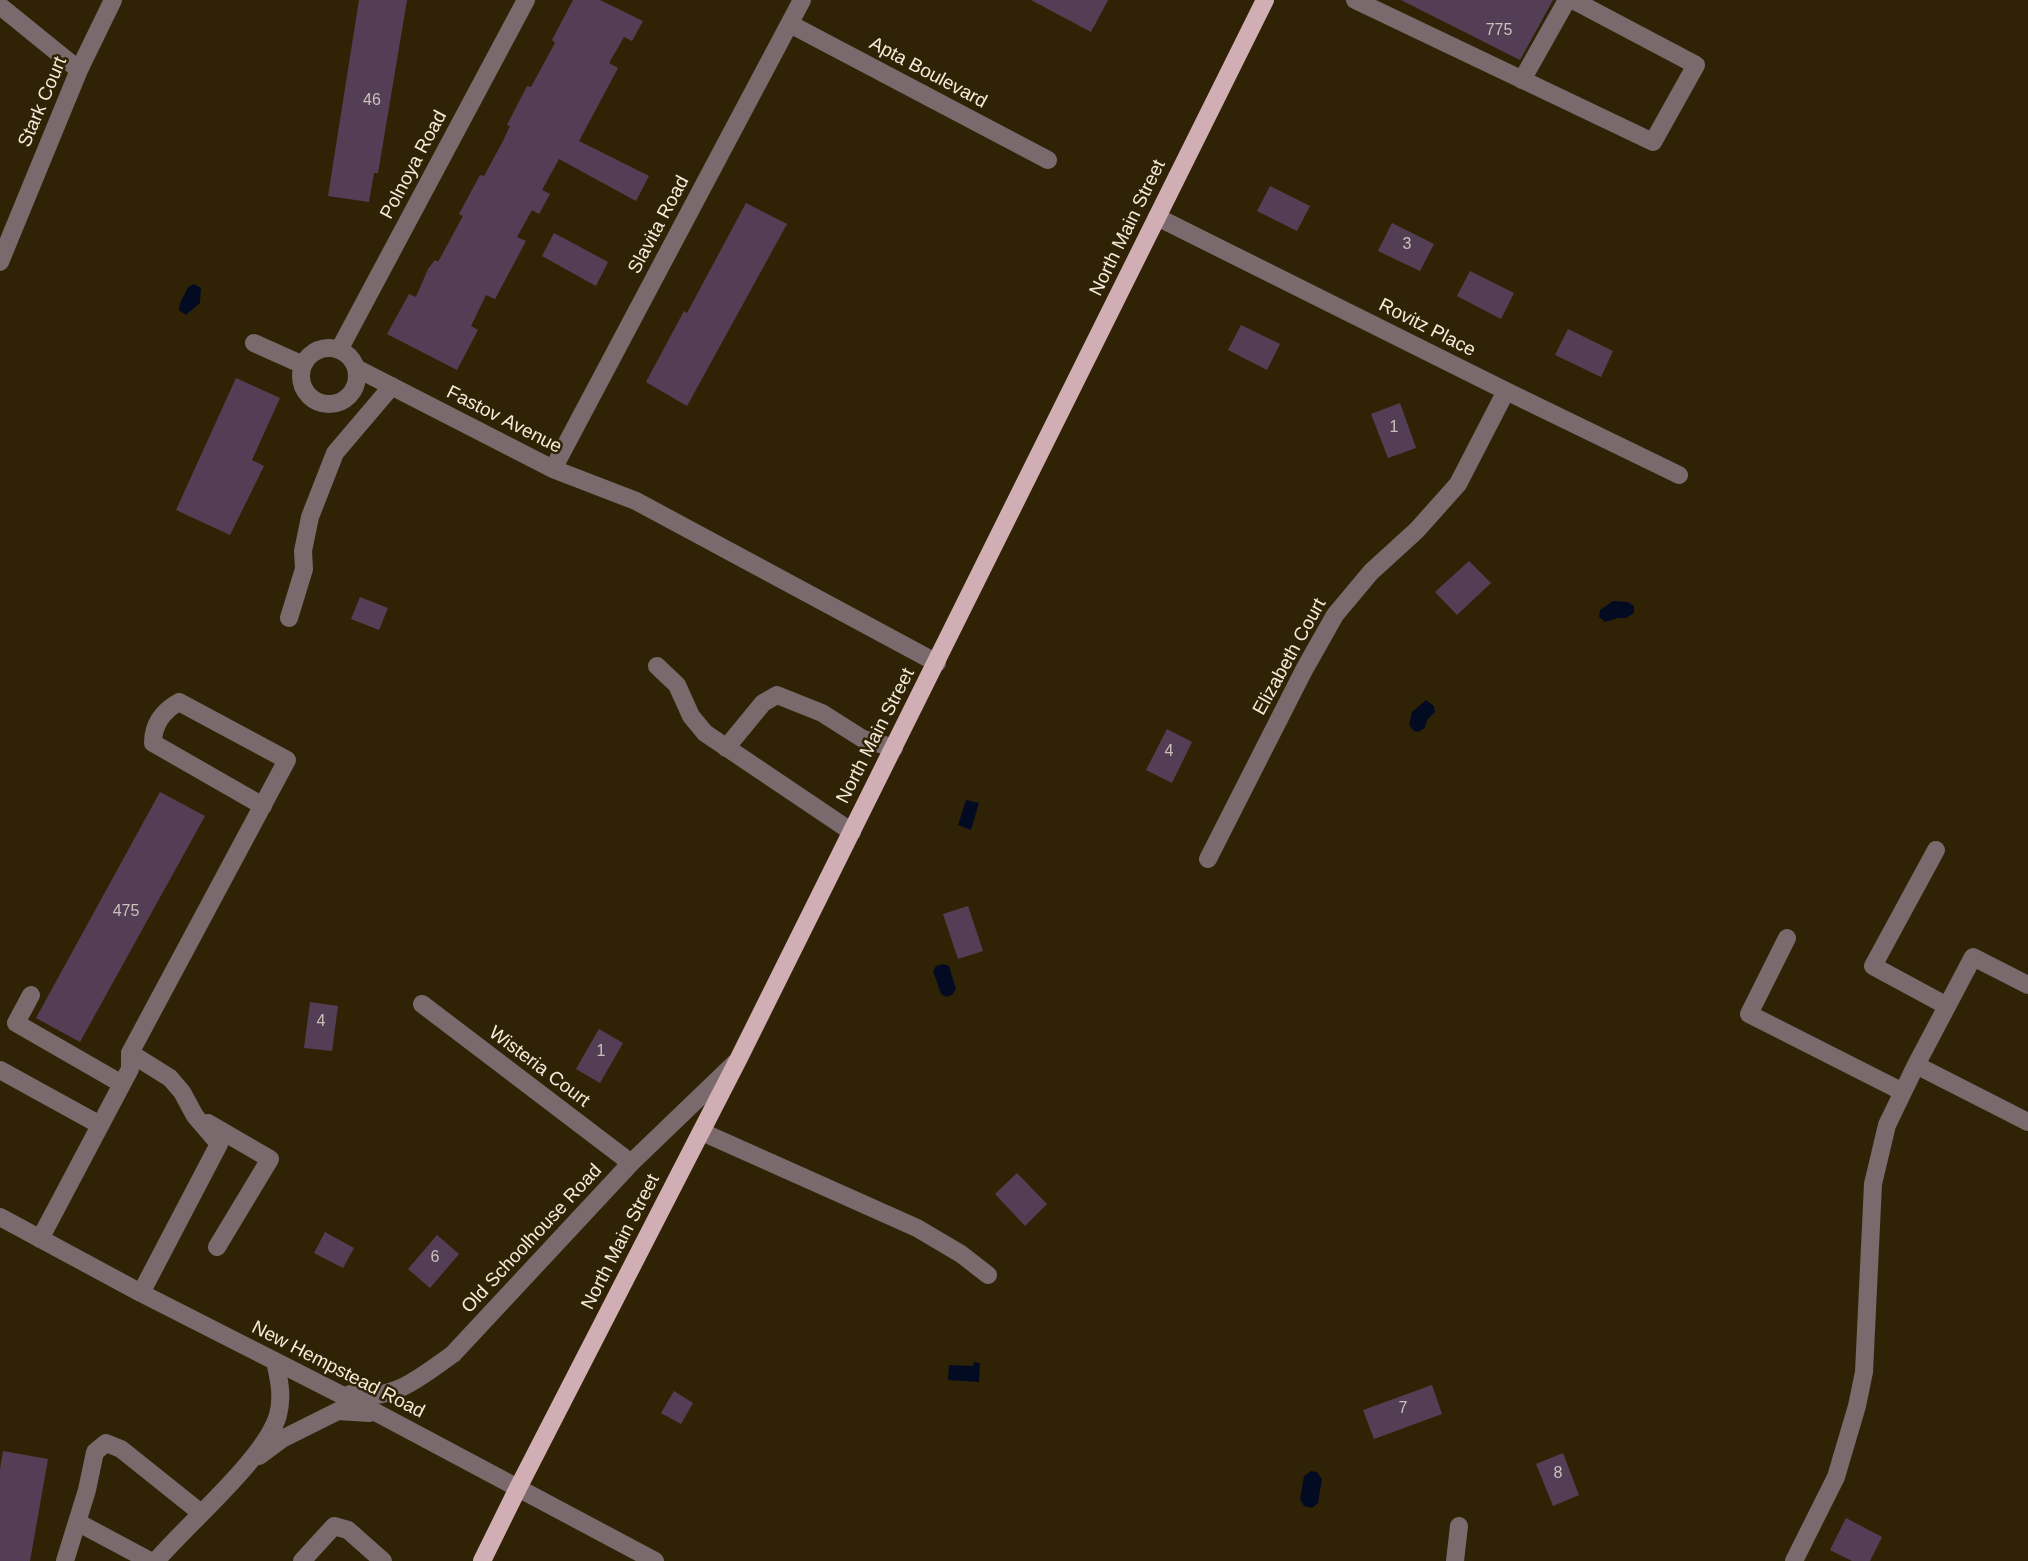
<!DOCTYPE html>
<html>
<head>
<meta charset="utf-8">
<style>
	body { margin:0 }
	canvas { display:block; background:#302305 }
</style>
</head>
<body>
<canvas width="2028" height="1561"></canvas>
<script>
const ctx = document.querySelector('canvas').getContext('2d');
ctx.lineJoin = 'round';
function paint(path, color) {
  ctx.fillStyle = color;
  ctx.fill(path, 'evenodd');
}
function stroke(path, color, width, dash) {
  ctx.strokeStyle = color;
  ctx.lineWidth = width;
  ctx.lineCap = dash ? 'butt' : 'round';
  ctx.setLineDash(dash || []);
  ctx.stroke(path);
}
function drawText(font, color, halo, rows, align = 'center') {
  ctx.font = font + ' Helvetica,sans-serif';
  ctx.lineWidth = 5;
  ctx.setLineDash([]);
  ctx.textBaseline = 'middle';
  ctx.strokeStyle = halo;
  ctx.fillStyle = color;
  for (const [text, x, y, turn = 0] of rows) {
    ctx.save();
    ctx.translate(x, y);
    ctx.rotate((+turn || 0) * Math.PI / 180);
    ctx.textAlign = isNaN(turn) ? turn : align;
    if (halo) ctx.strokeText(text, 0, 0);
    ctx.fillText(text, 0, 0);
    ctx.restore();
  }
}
const water = new Path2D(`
	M 194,284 L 201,288 L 200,303 L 186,315 L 179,310 C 179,302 185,295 188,287 Z
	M 1613,601 L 1628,602 L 1634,606 L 1634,613 L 1626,618 L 1618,618 L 1605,622 L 1599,617 L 1600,610 Z
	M 1426,700 L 1434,706 L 1435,712 L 1427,720 L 1425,728 L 1418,732 L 1414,731 L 1409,725 L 1412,712 Z
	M 966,800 L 979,803 L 971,830 L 958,825 Z
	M 943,964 L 949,966 L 956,989 L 952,995 L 946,997 L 941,994 L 933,971 L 936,966 Z
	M 974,1362 L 980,1363 L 979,1382 L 948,1380 L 949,1365 L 973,1366 Z
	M 1311,1471 L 1317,1472 L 1322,1479 L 1318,1503 L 1312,1508 L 1304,1506 L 1300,1499 L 1304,1476 Z`);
const building = new Path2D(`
	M 359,0 L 407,0 L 378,173 L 374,173 L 369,202 L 328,196 Z
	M 573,0 L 600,0 L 643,21 L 632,41 L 624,37 L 609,63 L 618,68 L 579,141 L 649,176 L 636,201 L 559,159 L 542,190 L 550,194 L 539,214 L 532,210 L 517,237 L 526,241 L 495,299 L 486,295 L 471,326 L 478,330 L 457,370 L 387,334 L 409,294 L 416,297 L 428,269 L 435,260 L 438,262 L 463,216 L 459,214 L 480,175 L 484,176 L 503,141 L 510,126 L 507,125 L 527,86 L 531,87 L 555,43 L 552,40 Z
	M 1031,0 L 1108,0 L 1091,32 Z
	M 1401,0 L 1553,0 L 1520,60 Z
	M 1270,186 L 1310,206 L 1297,231 L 1257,211 Z
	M 746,203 L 787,224 L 687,406 L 646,382 L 684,311 L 687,313 Z
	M 1392,223 L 1434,244 L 1420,271 L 1378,251 Z
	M 554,233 L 608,262 L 596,286 L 542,256 Z
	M 1470,271 L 1514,293 L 1501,319 L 1457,296 Z
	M 1241,325 L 1280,344 L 1267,370 L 1228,350 Z
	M 1568,329 L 1613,351 L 1601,377 L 1555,355 Z
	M 236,378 L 280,398 L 252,460 L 264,466 L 230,535 L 176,510 Z
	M 1400,403 L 1416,448 L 1388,458 L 1371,414 Z
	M 1469,561 L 1491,583 L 1457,615 L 1435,592 Z
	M 360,597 L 388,608 L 379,630 L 351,619 Z
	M 1167,729 L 1192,742 L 1172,783 L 1146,770 Z
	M 160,792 L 205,816 L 80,1042 L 36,1018 Z
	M 968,906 L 983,951 L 958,959 L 943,914 Z
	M 310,1002 L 338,1006 L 332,1051 L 304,1048 Z
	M 599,1029 L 623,1043 L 600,1083 L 576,1069 Z
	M 1017,1173 L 1047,1204 L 1025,1226 L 995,1194 Z
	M 325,1232 L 354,1248 L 343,1268 L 314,1253 Z
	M 437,1235 L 459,1254 L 430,1288 L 408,1269 Z
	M 1432,1385 L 1442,1414 L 1374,1439 L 1363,1410 Z
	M 674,1391 L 693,1403 L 681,1424 L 661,1413 Z
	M 3,1451 L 48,1459 L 30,1561 L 0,1561 L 0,1469 Z
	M 1563,1453 L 1579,1495 L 1553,1506 L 1536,1464 Z
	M 1846,1518 L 1882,1537 L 1870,1561 L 1852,1561 L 1830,1550 Z`);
const minor = new Path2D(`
	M 1355,0 L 1653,142 L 1696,65 L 1573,0
	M 0,6 L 79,70
	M 790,24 L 1048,160
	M 1522,80 L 1567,0
	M 1157,217 L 1506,391 L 1679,475
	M 0,262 L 79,70 L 113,0
	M 254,343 L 303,365
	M301 376a28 28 0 1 1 56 0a28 28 0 1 1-56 0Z
	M 339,350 L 526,0
	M 356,368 L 553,469 L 636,501 L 937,663
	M 553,469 L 802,0
	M 289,618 L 304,569 L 303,551 L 310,517 L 335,453 L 392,386
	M 657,666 L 677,685 L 691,716 L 705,733 L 852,832
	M 726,748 L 763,703 L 777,695 L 822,713 L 863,739 L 894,748
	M 1936,850 L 1873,966 L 1947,1006
	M 1208,859 L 1304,670 L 1335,615 L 1371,572 L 1417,530 L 1458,484 L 1506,391
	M 1787,938 L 1749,1014 L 1903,1092
	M 31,995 L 16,1023 L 122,1084
	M 422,1004 L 631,1163
	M 130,1053 L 170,1078 L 182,1092 L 195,1116 L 219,1144 L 141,1293
	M 1916,1065 L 2028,1122
	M 0,1070 L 100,1125
	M 208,1123 L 270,1159 L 217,1247
	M 702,1132 L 917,1228 L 961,1254 L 988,1275
	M 0,1217 L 141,1293 L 379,1414 L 655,1561
	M 40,1239 L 130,1069 L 130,1053 L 287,760 L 179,702 C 163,711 153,724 153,743 L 263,806
	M 350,1394 C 393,1402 419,1378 453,1354 L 631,1163 L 735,1063
	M 259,1456 L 282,1439 L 338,1411 L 369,1413
	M 77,1522 L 150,1561
	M 65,1561 L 87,1490 L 95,1452 L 106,1443 L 121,1449 L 201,1513
	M 156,1561 C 187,1524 266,1458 278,1415 C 283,1396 279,1379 275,1361
	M 302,1561 L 334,1526 L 348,1530 L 383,1561
	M 1455,1561 L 1459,1526
	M 1794,1561 L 1836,1477 L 1857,1406 L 1864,1372 L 1873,1184 L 1887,1125 L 1916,1065 L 1973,957 L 2028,985`);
const major = new Path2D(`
	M 482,1561 L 518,1488 L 738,1060 L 1265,0`);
const numberNames = [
	["775",1499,31],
	["46",372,101],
	["3",1407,245],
	["1",1394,428],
	["4",1169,752],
	["475",126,912],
	["4",321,1022],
	["1",601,1052],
	["6",435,1258],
	["7",1403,1409],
	["8",1558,1474]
];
const streetNames = [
	["Apta Boulevard",928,73,28],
	["Stark Court",43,102,-67],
	["Polnoya Road",414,165,-62],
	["Slavita Road",659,225,-62],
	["North Main Street",1128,228,-64],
	["Rovitz Place",1427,328,27],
	["Fastov Avenue",504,420,27],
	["Elizabeth Court",1290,657,-61],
	["North Main Street",876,736,-63],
	["Wisteria Court",539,1067,37],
	["Old Schoolhouse Road",532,1239,-47],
	["North Main Street",621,1242,-63],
	["New Hempstead Road",338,1370,27]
];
paint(water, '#020b22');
paint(building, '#543e56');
stroke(minor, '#7a696d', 18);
stroke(major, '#d1aeb4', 18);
drawText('16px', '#ccc0ba', null, numberNames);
drawText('19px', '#f4ecdb', '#302305', streetNames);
</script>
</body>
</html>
